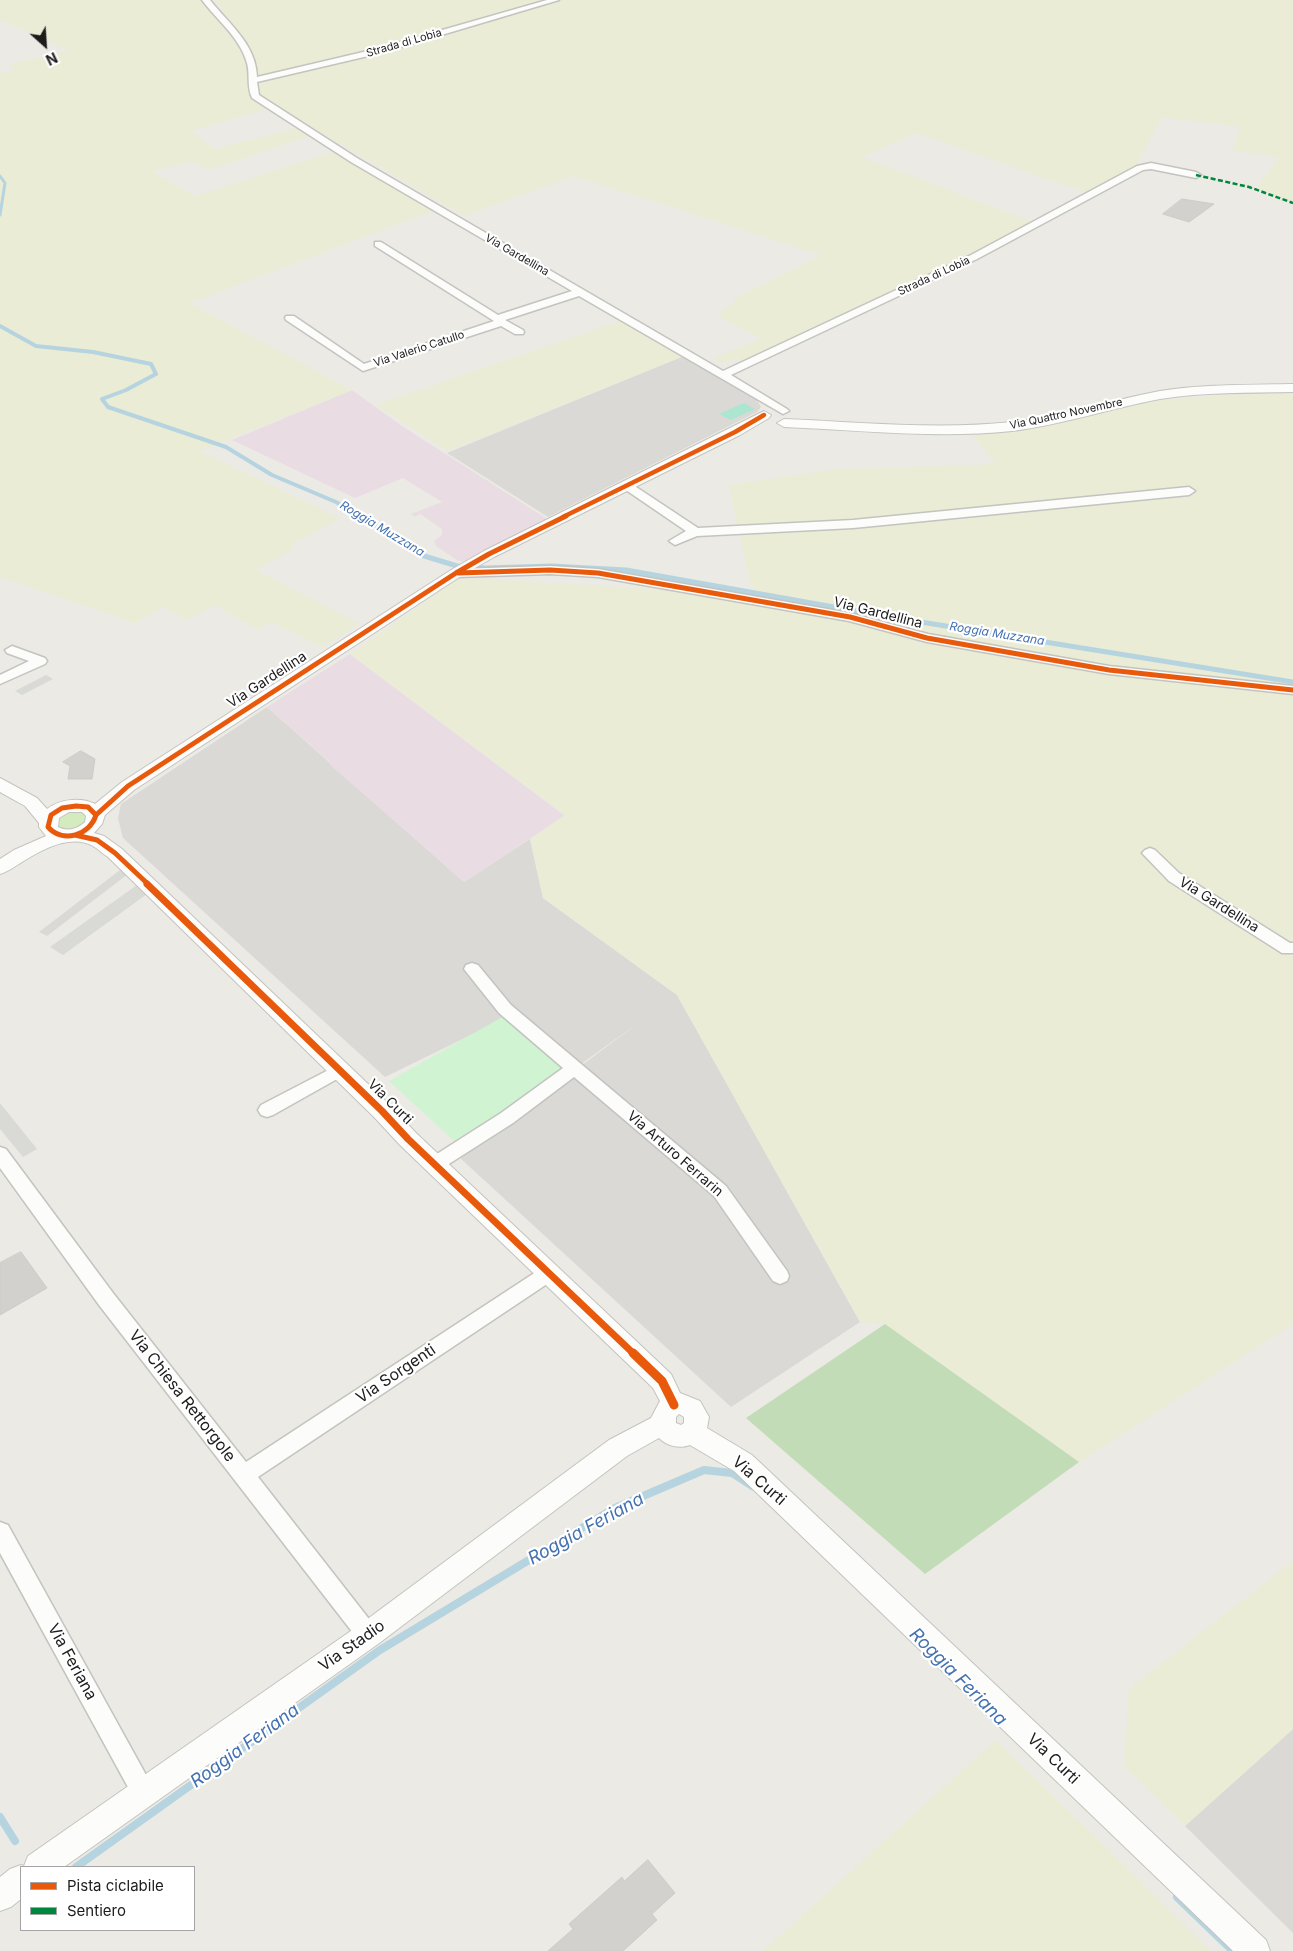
<!DOCTYPE html>
<html>
<head>
<meta charset="utf-8">
<style>
	body { margin:0 }
	#map { position:relative; width:1293px; height:1951px; overflow:hidden; background:#ebeae4; font-family:Inter,sans-serif }
	canvas { display:block }
	.legend { position:absolute; left:20px; top:1866px; width:175px; height:65px; box-sizing:border-box; background:#fff; border:1px solid #a4a4a4; margin:0; padding:6px 9px; list-style:none; font-size:15px; color:#1c1c1c }
	.legend li { display:flex; align-items:center; gap:10px; height:25px }
	.legend b { width:25px; border:1px solid #a4a4a4 }
	.north { position:absolute; left:20px; top:20px; width:50px; height:50px; -webkit-text-stroke:4px #fff; paint-order:stroke; rotate:154deg; font-size:14px; font-weight:700; line-height:20px; text-align:center; color:#1c1c1c }
	.north::after { content:''; display:block; margin:auto; width:18px; height:22px; background:#1c1c1c; clip-path:polygon(50% 0,100% 100%,50% 72%,0 100%) }
</style>
</head>
<body>
<div id="map">
<canvas width="1293" height="1951"></canvas>
<ul class="legend">
<li><b style="height:6px;background:#e8590c"></b>Pista ciclabile</li>
<li><b style="height:6px;background:#00873e"></b>Sentiero</li>
</ul>
<div class="north">N</div>
</div>
<script>
const ctx = document.querySelector('canvas').getContext('2d');
ctx.lineJoin = 'round';
function paint(path, color) {
  ctx.fillStyle = color;
  ctx.fill(path, 'evenodd');
}
function stroke(path, color, width, dash) {
  ctx.strokeStyle = color;
  ctx.lineWidth = width;
  ctx.lineCap = dash ? 'butt' : 'round';
  ctx.setLineDash(dash || []);
  ctx.stroke(path);
}
function drawText(font, color, halo, rows, align = 'center') {
  ctx.font = font + ' Inter,sans-serif';
  ctx.lineWidth = 4.5;
  ctx.setLineDash([]);
  ctx.textBaseline = 'middle';
  ctx.strokeStyle = halo;
  ctx.fillStyle = color;
  for (const [text, x, y, turn = 0] of rows) {
    ctx.save();
    ctx.translate(x, y);
    ctx.rotate((+turn || 0) * Math.PI / 180);
    ctx.textAlign = isNaN(turn) ? turn : align;
    if (halo) ctx.strokeText(text, 0, 0);
    ctx.fillText(text, 0, 0);
    ctx.restore();
  }
}
const residential = new Path2D(`
	M 684,356 L 745,391 L 757,400 L 761,407 L 757,412 L 548,517 L 447,453 Z
	M 267,707 L 464,882 L 530,839 L 543,898 L 677,995 L 860,1322 L 731,1407 L 459,1157 L 641,1021 L 574,1069 L 516,1013 L 385,1077 L 123,838 L 118,818 L 121,804 Z
	M 1293,1729 L 1293,1933 L 1185,1826 Z`);
const industrial = new Path2D(`
	M 352,390 L 402,426 L 547,519 L 533,530 L 464,562 L 457,560 L 436,546 L 434,541 L 442,535 L 442,529 L 420,514 L 415,517 L 411,514 L 442,502 L 403,478 L 355,498 L 232,440 Z
	M 350,654 L 565,816 L 464,882 L 329,764 L 331,763 L 267,707 Z`);
const farmland = new Path2D(`
	M 0,0 L 203,0 L 230,31 L 242,50 L 248,64 L 249,80 L 253,97 L 270,108 L 191,131 L 214,149 L 302,127 L 313,135 L 209,170 L 191,161 L 152,172 L 195,196 L 337,151 L 435,210 L 189,303 L 352,390 L 199,451 L 340,518 L 292,544 L 295,547 L 256,570 L 359,624 L 322,647 L 271,622 L 258,630 L 215,605 L 186,620 L 163,607 L 135,623 L 0,577 L 0,73 L 16,70 L 8,65 L 69,50 L 0,20 Z
	M 215,0 L 1293,0 L 1293,202 L 1256,188 L 1279,157 L 1232,150 L 1241,127 L 1162,117 L 1134,169 L 1090,194 L 917,133 L 862,157 L 1035,223 L 974,257 L 865,303 L 777,350 L 745,363 L 736,358 L 722,363 L 713,358 L 761,339 L 718,316 L 741,295 L 822,255 L 574,176 L 463,216 L 258,95 L 255,59 L 238,31 Z
	M 623,320 L 684,356 L 448,451 L 376,405 Z
	M 1293,391 L 1293,1324 L 1079,1462 L 885,1324 L 860,1322 L 677,995 L 543,898 L 530,839 L 565,815 L 350,654 L 460,578 L 655,589 L 755,605 L 729,485 L 838,469 L 977,465 L 995,463 L 970,432 L 1152,400 Z
	M 1293,1561 L 1293,1729 L 1185,1826 L 1124,1766 L 1129,1689 Z
	M 996,1740 L 1211,1951 L 763,1951 Z`);
const grass = new Path2D(`
	M 64,811 L 88,812 L 83,828 L 61,831 L 52,821 Z`);
const forest = new Path2D(`
	M 885,1324 L 1079,1462 L 925,1574 L 746,1418 Z`);
const park = new Path2D(`
	M 513,1011 L 571,1068 L 454,1141 L 389,1081 Z`);
const pitch = new Path2D(`
	M 744,403 L 755,409 L 731,420 L 719,414 Z`);
const parking = new Path2D(`
	M 46,675 L 53,679 L 22,695 L 15,691 Z
	M 120,870 L 128,874 L 47,936 L 39,932 Z
	M 137,885 L 147,894 L 63,955 L 50,947 Z
	M 0,1103 L 37,1149 L 23,1157 L 0,1129 Z`);
const streamFar3 = new Path2D(`
	M 0,176 L 5,183 L 0,215`);
const streamFar2 = new Path2D(`
	M 0,326 L 36,346 L 93,352 L 151,364 L 156,374 L 126,390 L 102,399 L 108,407 L 226,447 L 272,475 L 336,502 L 363,517`);
const streamFar1 = new Path2D(`
	M 360,516 L 421,555 L 457,566 L 485,568 L 552,566 L 626,570 L 890,617 L 1293,682`);
const stream = new Path2D(`
	M 0,1817 L 15,1841
	M 76,1867 L 380,1650 L 615,1508 L 704,1470 L 732,1473 L 752,1486
	M 1177,1897 L 1233,1951`);
const building = new Path2D(`
	M 1182,199 L 1214,204 L 1189,222 L 1163,214 Z
	M 81,751 L 95,759 L 92,779 L 68,779 L 70,766 L 63,762 Z
	M 21,1252 L 47,1288 L 0,1315 L 0,1263 Z
	M 648,1860 L 675,1893 L 652,1914 L 657,1920 L 623,1951 L 548,1951 L 573,1929 L 569,1924 L 622,1877 L 624,1881 Z`);
const minor = new Path2D(`
	M 202,0 L 210,0 C 229,24 256,44 257,77 L 376,49 L 547,0 L 559,0 L 381,53 L 257,82 L 259,95 L 357,158 L 723,371 L 971,255 L 1137,166 L 1151,163 L 1196,172 L 1201,175 L 1196,178 L 1151,169 L 1143,170 L 977,259 L 731,375 L 787,409 L 789,411 L 783,414 L 579,296 L 505,320 L 523,330 L 524,332 L 523,334 L 515,334 L 501,326 L 363,371 L 286,320 L 285,318 L 286,316 L 294,316 L 364,364 L 494,321 L 375,246 L 375,242 L 381,242 L 498,315 L 572,291 L 351,162 L 252,98 C 246,85 251,73 246,60 C 238,36 217,20 202,0 Z
	M 627,481 L 698,528 L 853,520 L 1189,487 L 1195,491 L 1189,495 L 853,528 L 697,536 L 675,545 L 669,541 L 686,531 L 623,488 L 621,485 L 623,482 Z
	M 550,566 L 598,569 L 850,613 L 928,634 L 1109,666 L 1293,686 L 1293,694 L 1109,674 L 927,642 L 849,621 L 598,577 L 550,574 L 456,577 L 450,573 L 456,569 Z
	M 12,646 L 45,658 L 47,661 L 45,664 L 0,684 L 0,675 L 29,661 L 7,653 L 5,650 Z
	M 1150,848 L 1155,850 L 1179,873 L 1290,943 L 1293,943 L 1293,953 L 1282,953 L 1169,881 L 1142,853 L 1145,850 Z
	M 472,963 L 478,965 L 511,1005 L 726,1186 L 787,1271 L 789,1276 L 787,1281 L 780,1284 L 773,1281 L 714,1196 L 574,1077 L 513,1123 L 441,1169 L 435,1171 L 429,1169 L 426,1164 L 429,1159 L 501,1113 L 563,1068 L 499,1013 L 464,969 L 466,965 Z
	M 340,1064 L 346,1066 L 349,1070 L 346,1074 L 273,1115 L 267,1117 L 261,1115 L 258,1110 L 261,1105 Z
	M 0,1147 L 6,1149 L 113,1293 L 246,1462 L 542,1268 L 549,1265 L 556,1268 L 558,1273 L 556,1278 L 258,1477 L 376,1628 L 379,1635 L 376,1642 L 368,1646 L 360,1642 L 99,1305 L 0,1168 Z
	M 0,1522 L 8,1525 L 151,1784 L 155,1792 L 151,1800 L 143,1804 L 135,1800 L 0,1553 Z`);
const tertiary = new Path2D(`
	M 1293,384 L 1293,392 C 1249,393 1204,392 1160,399 C 1111,408 1062,425 1012,431 C 936,439 859,430 784,427 L 777,423 L 784,419 C 859,422 936,430 1012,422 C 1062,417 1111,400 1160,391 C 1204,384 1249,385 1293,384 Z
	M 764,411 L 771,415 L 769,418 L 740,435 L 494,557 L 461,576 L 134,790 L 105,815 L 102,824 L 94,833 L 104,836 L 122,849 L 390,1105 L 416,1133 L 671,1374 L 680,1393 L 700,1401 L 709,1417 L 707,1428 L 752,1455 L 1266,1940 L 1270,1951 L 1233,1951 L 734,1471 L 690,1445 C 679,1449 667,1446 659,1438 L 627,1456 L 378,1644 L 64,1867 L 21,1867 L 21,1899 L 11,1907 L 0,1911 L 0,1877 L 10,1869 L 21,1865 L 24,1866 L 28,1856 L 358,1626 L 609,1440 L 651,1418 L 660,1401 L 653,1388 L 400,1145 L 374,1117 L 108,857 C 103,854 98,849 93,846 C 72,834 45,848 27,859 C 18,864 10,871 0,874 L 0,859 L 14,850 L 46,836 L 39,827 L 39,823 L 25,806 L 0,792 L 0,778 L 37,798 L 47,809 C 60,799 81,797 95,804 L 122,782 L 451,570 L 484,551 ZM 69,812 L 82,812 L 86,816 L 85,822 C 77,829 68,832 58,827 L 59,818 ZM 679,1414 L 684,1417 L 684,1423 L 681,1425 L 676,1423 L 676,1417 Z`);
const quiet = new Path2D(`
	M 1196,175 L 1249,187 L 1293,203`);
const cyclewayFar3 = new Path2D(`
	M 563,517 L 735,432 L 764,415`);
const cyclewayFar2 = new Path2D(`
	M 458,573 L 550,570 L 598,573 L 850,617 L 927,638 L 1109,670 L 1293,690
	M 76,806 L 88,807 L 96,815 C 90,835 63,844 48,827 L 51,815 L 62,808 Z
	M 96,815 L 128,786 L 456,573 L 489,554 L 566,516
	M 75,835 L 97,840 L 115,853 L 149,885`);
const cyclewayFar1 = new Path2D(`
	M 147,884 L 382,1111 L 408,1139 L 634,1354`);
const cycleway = new Path2D(`
	M 633,1353 L 662,1381 L 674,1405`);
const farStreetnames = [
	["Strada di Lobia",404,43,-16],
	["Via Gardellina",517,255,30],
	["Strada di Lobia",934,276,-25],
	["Via Valerio Catullo",419,349,-18],
	["Via Quattro Novembre",1066,414,-12]
];
const farWaternames = [
	["Roggia Muzzana",382,529,31],
	["Roggia Muzzana",997,634,9]
];
const streetNames = [
	["Via Gardellina",878,613,14],
	["Via Gardellina",267,680,-33],
	["Via Gardellina",1219,905,32],
	["Via Curti",390,1102,45],
	["Via Arturo Ferrarin",675,1154,41]
];
const nearStreetnames = [
	["Via Sorgenti",396,1374,-34],
	["Via Chiesa Rettorgole",182,1396,52],
	["Via Curti",759,1481,41],
	["Via Stadio",352,1646,-35],
	["Via Feriana",72,1662,61],
	["Via Curti",1053,1759,44]
];
const nearWaternames = [
	["Roggia Feriana",586,1529,-29],
	["Roggia Feriana",958,1677,45],
	["Roggia Feriana",245,1746,-36]
];
paint(residential, '#dad9d6');
paint(industrial, '#e9dde3');
paint(farmland, '#eaecd6');
paint(grass, '#d4ebc0');
paint(forest, '#c2dcb7');
paint(park, '#d0f4d2');
paint(pitch, '#ace6d1');
paint(parking, '#d9d9d6');
stroke(streamFar3, '#b5d4e0', 3);
stroke(streamFar2, '#b5d4e0', 4);
stroke(streamFar1, '#b5d4e0', 5);
stroke(stream, '#b5d4e0', 8);
paint(building, '#d3d1cd');
stroke(building, '#cecbc5', 1);
stroke(minor, '#c3c3c0', 3);
stroke(tertiary, '#c3c3c0', 2);
paint(minor, '#fcfcfb');
paint(tertiary, '#fcfcfb');
stroke(quiet, '#00873e', 2.5, [5, 2.5]);
stroke(cyclewayFar3, '#e8590c', 4.5);
stroke(cyclewayFar2, '#e8590c', 5);
stroke(cyclewayFar1, '#e8590c', 7);
stroke(cycleway, '#e8590c', 9);
drawText('11px', '#1c1c1c', '#fff', farStreetnames);
drawText('italic 12px', '#4472b0', '#fff', farWaternames);
drawText('14px', '#1c1c1c', '#fff', streetNames);
drawText('16px', '#1c1c1c', '#fff', nearStreetnames);
drawText('italic 18px', '#4472b0', '#fff', nearWaternames);
</script>
</body>
</html>
